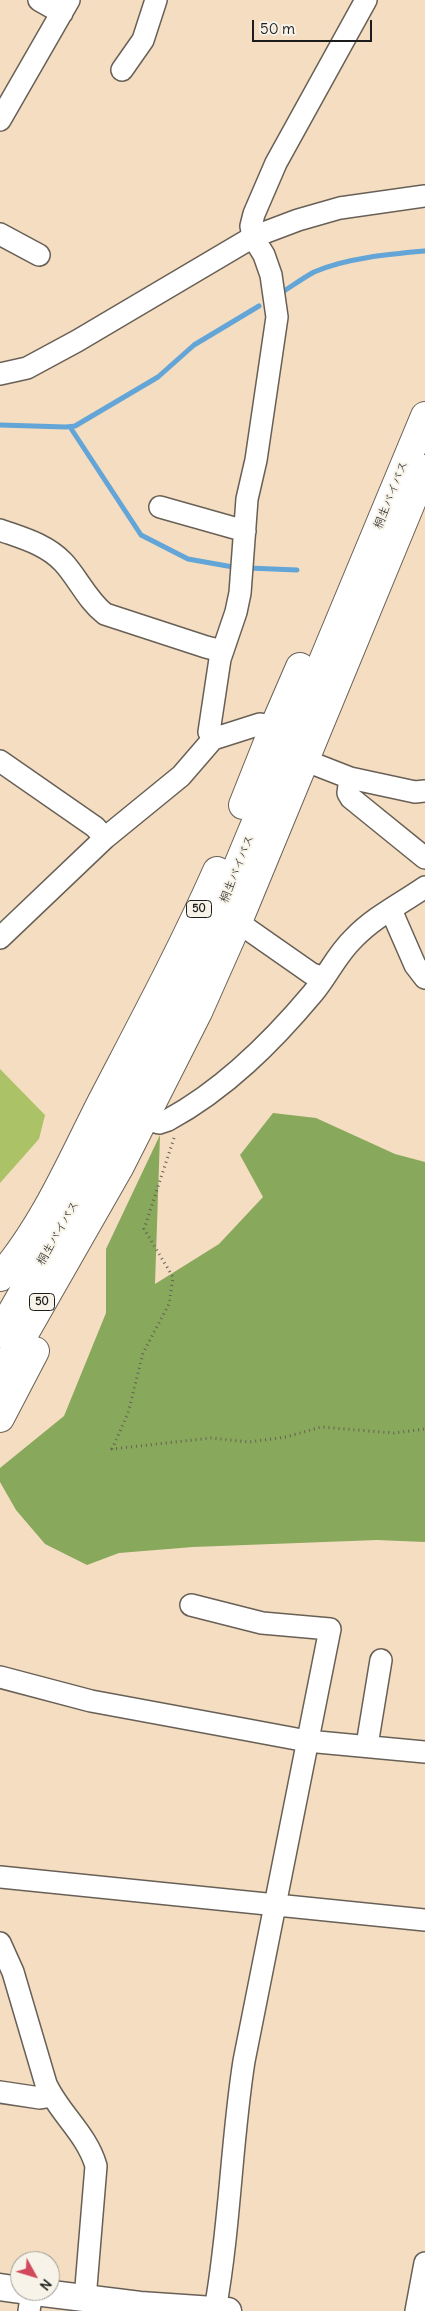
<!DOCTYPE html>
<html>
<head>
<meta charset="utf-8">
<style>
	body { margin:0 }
	#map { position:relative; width:425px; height:2311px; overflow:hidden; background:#f4ddc1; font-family:Delius,sans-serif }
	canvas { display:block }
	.north { position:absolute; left:10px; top:2251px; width:50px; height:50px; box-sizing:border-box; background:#f7f3e8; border:1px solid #9f9d96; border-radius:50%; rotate:129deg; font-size:14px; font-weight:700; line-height:20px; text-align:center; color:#1c1c1c }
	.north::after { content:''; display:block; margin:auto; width:18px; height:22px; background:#d1495b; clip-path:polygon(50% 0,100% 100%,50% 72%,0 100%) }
	.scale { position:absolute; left:252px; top:20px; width:120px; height:22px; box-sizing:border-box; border:2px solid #1c1c1c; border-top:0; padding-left:6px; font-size:15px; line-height:18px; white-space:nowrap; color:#1c1c1c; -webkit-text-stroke:4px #f7f3e8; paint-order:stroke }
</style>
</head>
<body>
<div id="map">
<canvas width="425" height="2311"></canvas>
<div class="north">N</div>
<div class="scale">50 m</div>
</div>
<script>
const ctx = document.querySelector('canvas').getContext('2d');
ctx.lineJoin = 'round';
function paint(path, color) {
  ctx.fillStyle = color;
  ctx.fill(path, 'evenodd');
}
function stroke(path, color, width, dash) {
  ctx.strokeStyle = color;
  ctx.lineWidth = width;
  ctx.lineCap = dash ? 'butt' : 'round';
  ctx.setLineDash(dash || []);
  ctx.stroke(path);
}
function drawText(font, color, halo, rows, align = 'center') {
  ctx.font = font + ' Delius,"Klee One",sans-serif';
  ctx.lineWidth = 4;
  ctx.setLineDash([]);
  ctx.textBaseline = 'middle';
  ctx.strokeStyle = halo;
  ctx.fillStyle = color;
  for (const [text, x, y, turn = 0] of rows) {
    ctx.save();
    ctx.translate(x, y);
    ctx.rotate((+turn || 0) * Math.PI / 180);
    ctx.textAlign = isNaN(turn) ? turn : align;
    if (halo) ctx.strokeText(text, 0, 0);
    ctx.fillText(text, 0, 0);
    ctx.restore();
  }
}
const green = new Path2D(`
	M 0,1069 L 45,1115 L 39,1139 L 0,1183 Z`);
const forest = new Path2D(`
	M 273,1113 L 316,1118 L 395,1154 L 425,1162 L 425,1542 L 377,1540 L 193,1547 L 119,1553 L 87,1565 L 45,1544 L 16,1510 L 0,1482 L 0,1468 L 64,1416 L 106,1313 L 106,1249 L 160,1135 L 155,1284 L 219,1244 L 263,1197 L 240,1155 Z`);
const stream = new Path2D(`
	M 281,293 C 292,286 303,278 314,272 C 345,258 391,254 425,251
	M 0,425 L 66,427 L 75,426 L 158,377 L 194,345 L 259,306
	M 70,427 L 141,535 L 188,559 L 233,567
	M 248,568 L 297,570`);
const path = new Path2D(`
	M 174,1138 L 144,1229 L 173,1277 L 169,1304 L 143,1353 L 128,1413 L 112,1449 L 211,1438 L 249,1442 L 286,1437 L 321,1427 L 394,1433 L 425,1429`);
const minor = new Path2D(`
	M 39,0 L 62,13
	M 122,70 L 143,40 L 156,0
	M 0,120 L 69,0
	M 0,234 L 39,255
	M 0,374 L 27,368 L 77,341 L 253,237 L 298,220 L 340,208 L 425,196
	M 160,507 L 245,531
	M 0,530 C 22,538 46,544 63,562 C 78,578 87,600 105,614 L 206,647 L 222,651
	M 213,739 L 209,732 L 220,659 L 236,612 L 240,593 L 247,499 L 256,460 L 277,317 L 271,275 L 264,255 L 253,237 L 251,226 L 254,214 L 276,163 L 366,0
	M 304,760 L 350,778 L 415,792 L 425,791
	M 0,761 L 95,827 L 105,838
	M 350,778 L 348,793 L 351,798 L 425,858
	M 391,910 L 415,965 L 425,978
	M 237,924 L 249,930 L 312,974 L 324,978
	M 0,938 L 105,838 L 181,776 L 213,739 L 260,724 L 274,727
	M 145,1119 L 159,1123 L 168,1120 C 225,1089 272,1042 313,993 C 328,975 337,954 354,938 C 374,917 402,903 425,887
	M 191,1605 L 262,1623 L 330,1629 L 244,2061 C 231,2144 230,2228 215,2310
	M 0,1677 L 91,1701 L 248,1730 L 307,1741 L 425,1752
	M 367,1745 L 381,1660
	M 0,1877 L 425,1920
	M 0,1943 L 13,1972 L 46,2084 C 59,2113 87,2134 96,2166 L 85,2299
	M 0,2092 L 40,2098 L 52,2096
	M 29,2311 L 32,2292
	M 416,2311 L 425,2263`);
const major = new Path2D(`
	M 0,2287 L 20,2290
	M 27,2291 L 140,2305 L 228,2311`);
const highway = new Path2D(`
	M 243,805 L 274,727 L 300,667
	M 0,1277 C 44,1226 71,1162 101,1103 C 141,1026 182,950 217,871
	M 0,1333 L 128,1109 L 187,988 L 425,416
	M 0,1376 L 120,1166 L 198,1012 L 237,924 L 425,469
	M 0,1418 L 35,1351`);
const shields = [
	[199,909,25],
	[42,1302,25]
];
const shieldNames = [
	["50",199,909],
	["50",42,1302]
];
const streetNames = [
	["桐生バイパス",391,495,-68],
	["桐生バイパス",237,869,-68],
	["桐生バイパス",58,1233,-60]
];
paint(green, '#abc267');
paint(forest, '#88a85c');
stroke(stream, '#63a5d7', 5);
stroke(minor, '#686056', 24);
stroke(major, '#686056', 29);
stroke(highway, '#686056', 30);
stroke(path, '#686056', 3, [1, 4]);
stroke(minor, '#fff', 21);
stroke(major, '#fff', 26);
stroke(highway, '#fff', 28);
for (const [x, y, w] of shields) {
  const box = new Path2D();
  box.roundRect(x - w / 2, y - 8.5, w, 17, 4);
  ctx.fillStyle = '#f7f3e8';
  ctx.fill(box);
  stroke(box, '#1c1c1c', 1);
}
drawText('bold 11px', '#1c1c1c', null, shieldNames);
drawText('12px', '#1c1c1c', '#f7f3e8', streetNames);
</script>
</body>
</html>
